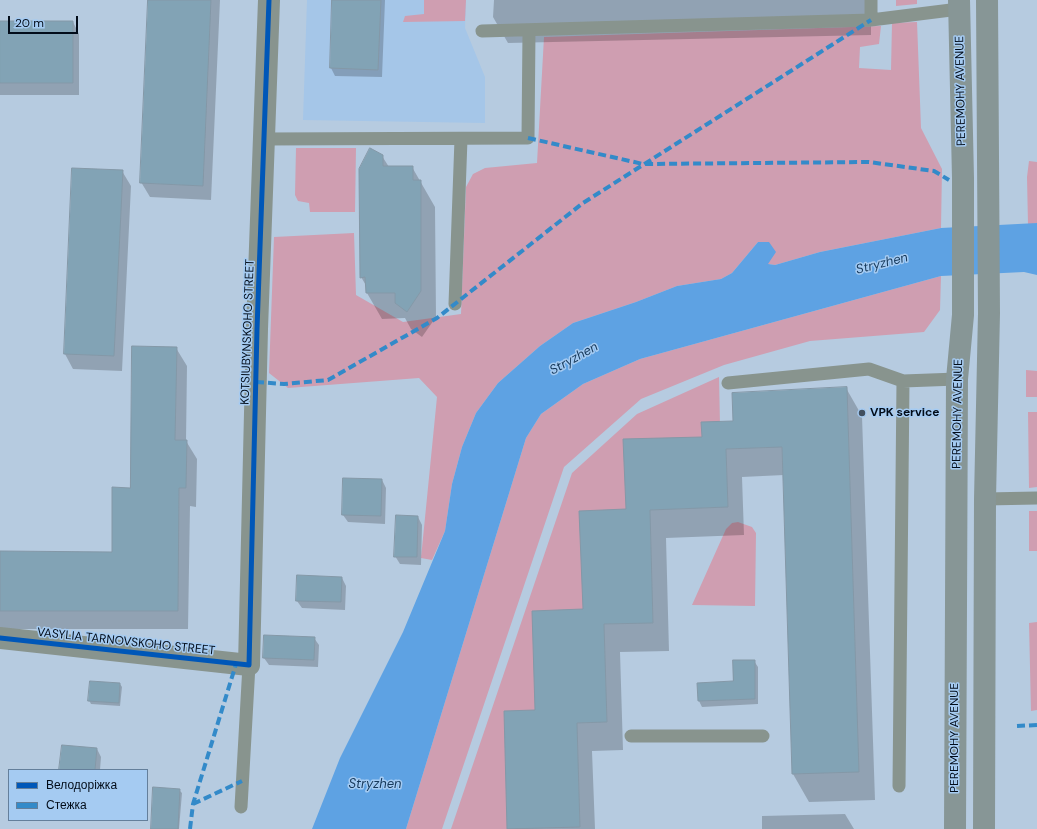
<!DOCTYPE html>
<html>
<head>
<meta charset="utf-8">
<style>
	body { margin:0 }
	#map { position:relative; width:1037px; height:829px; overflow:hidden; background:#b6cbe0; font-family:"DM Sans",sans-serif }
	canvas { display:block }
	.legend { position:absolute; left:8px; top:769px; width:140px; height:52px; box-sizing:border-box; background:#a5cbf2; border:1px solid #647f9b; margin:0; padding:5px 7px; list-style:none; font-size:12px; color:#020c19 }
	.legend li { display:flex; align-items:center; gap:8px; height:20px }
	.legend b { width:20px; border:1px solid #647f9b }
	.scale { position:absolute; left:8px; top:16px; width:70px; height:18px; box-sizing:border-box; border:2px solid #020c19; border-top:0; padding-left:5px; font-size:12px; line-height:14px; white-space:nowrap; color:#020c19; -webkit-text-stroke:3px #a5cbf2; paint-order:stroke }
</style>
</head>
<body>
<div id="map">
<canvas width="1037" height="829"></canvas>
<ul class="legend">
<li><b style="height:5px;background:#0057b8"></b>Велодоріжка</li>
<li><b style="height:5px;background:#338ac9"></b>Стежка</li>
</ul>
<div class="scale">20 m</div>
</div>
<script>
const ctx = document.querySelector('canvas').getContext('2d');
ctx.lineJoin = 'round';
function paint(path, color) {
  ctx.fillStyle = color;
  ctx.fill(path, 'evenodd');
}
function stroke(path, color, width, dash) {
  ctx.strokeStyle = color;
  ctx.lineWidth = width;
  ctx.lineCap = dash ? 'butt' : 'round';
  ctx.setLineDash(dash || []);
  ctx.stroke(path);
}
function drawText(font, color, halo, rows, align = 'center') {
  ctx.font = font + ' "DM Sans",sans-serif';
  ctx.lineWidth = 3;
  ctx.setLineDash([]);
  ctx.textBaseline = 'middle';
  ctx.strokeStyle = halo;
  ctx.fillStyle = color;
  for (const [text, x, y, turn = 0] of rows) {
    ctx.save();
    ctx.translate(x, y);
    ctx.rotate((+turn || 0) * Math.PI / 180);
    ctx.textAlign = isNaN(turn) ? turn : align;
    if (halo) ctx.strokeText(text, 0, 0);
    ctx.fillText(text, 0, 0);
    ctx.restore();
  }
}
const built = new Path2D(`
	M 307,0 L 466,0 L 465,28 L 485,77 L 485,123 L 303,120 Z`);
const green = new Path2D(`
	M 424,0 L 466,0 L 465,21 L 403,22 L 405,16 L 424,14 Z
	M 896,0 L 917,0 L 917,4 L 896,6 Z
	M 917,22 L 921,128 L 942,169 L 941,228 L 820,252 L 775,265 L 768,264 L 758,242 L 732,273 L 721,279 L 677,286 L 636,302 L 573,323 L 540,346 L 498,383 L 476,413 L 462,447 L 452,484 L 445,531 L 432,560 L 421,558 L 437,397 L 419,378 L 288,388 L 269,373 L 274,237 L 354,233 L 356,295 L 403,322 L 461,314 L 466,187 L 473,174 L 485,168 L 537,163 L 544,37 L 881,26 L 879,44 L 860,47 L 859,68 L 891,70 L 892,23 Z
	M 296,148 L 356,148 L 355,212 L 310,212 L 309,203 L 298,201 L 295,195 Z
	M 1029,161 L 1037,162 L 1037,223 L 1028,225 L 1027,177 Z
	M 941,276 L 940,310 L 924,332 L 810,341 L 724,365 L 641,399 L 564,467 L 442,829 L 406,829 L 526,438 L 541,414 L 583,384 L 640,359 Z
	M 1026,370 L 1037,371 L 1037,397 L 1026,397 Z
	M 719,377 L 720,425 L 638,520 L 592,618 L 546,685 L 516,819 L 529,829 L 451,829 L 572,473 L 637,414 Z
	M 1028,412 L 1037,412 L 1037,487 L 1029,488 Z
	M 1029,511 L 1037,511 L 1037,551 L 1029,551 Z
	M 738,522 L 752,527 L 756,533 L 755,606 L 692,605 L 726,529 L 732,523 Z
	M 1037,622 L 1037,710 L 1031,711 L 1029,623 Z`);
const water = new Path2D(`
	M 1037,223 L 1037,275 L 1024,272 L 941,276 L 640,359 L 583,384 L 541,414 L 526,438 L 406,829 L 312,829 L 340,758 L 403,632 L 445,531 L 452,484 L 462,447 L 476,413 L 498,383 L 540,346 L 573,323 L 636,302 L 677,286 L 721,279 L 732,273 L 758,242 L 769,242 L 776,252 L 768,264 L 775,265 L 820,252 L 941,228 Z`);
const shadow = new Path2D(`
	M 149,0 L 220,0 L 211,200 L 150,197 L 141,182 Z
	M 333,0 L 385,0 L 382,77 L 335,76 L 331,68 Z
	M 494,0 L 871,0 L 871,35 L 508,43 L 493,17 Z
	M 0,22 L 73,22 L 79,34 L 79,95 L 0,95 Z
	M 382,156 L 389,167 L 412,167 L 435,207 L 436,317 L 422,337 L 411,329 L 405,318 L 382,319 L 367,293 L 367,287 L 361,277 Z
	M 122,171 L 131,186 L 122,371 L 73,369 L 65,354 Z
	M 176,348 L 187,366 L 186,441 L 197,459 L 196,507 L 190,506 L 188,629 L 0,629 L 0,552 L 113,553 Z
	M 846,388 L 862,416 L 875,800 L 809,802 L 793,774 L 784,475 L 742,477 L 744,535 L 666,538 L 669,651 L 620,652 L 623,750 L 592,751 L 595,829 L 508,829 L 536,711 L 584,610 L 627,510 L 703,438 L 734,422 Z
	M 382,480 L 386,488 L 385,524 L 348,522 L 343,515 Z
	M 418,517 L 422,525 L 421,565 L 400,564 L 395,556 Z
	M 342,578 L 346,586 L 345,610 L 302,608 L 297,601 Z
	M 314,638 L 319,645 L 318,667 L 269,665 L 264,658 Z
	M 754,661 L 758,667 L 758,704 L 702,707 L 699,701 L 734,682 Z
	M 120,684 L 122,687 L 120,706 L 91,704 L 89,700 Z
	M 97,749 L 101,757 L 100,770 L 60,770 Z
	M 179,790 L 182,793 L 179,829 L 152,829 Z
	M 845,814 L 854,829 L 762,829 L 762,816 Z`);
const building = new Path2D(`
	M 148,0 L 211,0 L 203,186 L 140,183 Z
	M 332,0 L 381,0 L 378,70 L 330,68 Z
	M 0,21 L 73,21 L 73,83 L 0,83 Z
	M 370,148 L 383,155 L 383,166 L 413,166 L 413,180 L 421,180 L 421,291 L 407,312 L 395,303 L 395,293 L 366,293 L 365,277 L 360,278 L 359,169 Z
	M 72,168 L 123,170 L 114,356 L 64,354 Z
	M 132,346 L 177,347 L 175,440 L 187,440 L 186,488 L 179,488 L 178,611 L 0,611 L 0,551 L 112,552 L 112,487 L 130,488 Z
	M 847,387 L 859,772 L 792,774 L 782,447 L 726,449 L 728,507 L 650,510 L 653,623 L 604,624 L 607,722 L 577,723 L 580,827 L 507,829 L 504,711 L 535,710 L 532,611 L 583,609 L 579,511 L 626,509 L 623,439 L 702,437 L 701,422 L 733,421 L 732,393 Z
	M 343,478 L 382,479 L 381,516 L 342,515 Z
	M 396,515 L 418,516 L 417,557 L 394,557 Z
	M 297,575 L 342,577 L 341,602 L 296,601 Z
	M 264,635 L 315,637 L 314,660 L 263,658 Z
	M 733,660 L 755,660 L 755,699 L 698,701 L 697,683 L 733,681 Z
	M 90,681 L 120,683 L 119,703 L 88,701 Z
	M 62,745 L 97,748 L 95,770 L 59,770 Z
	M 153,787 L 180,789 L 178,829 L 151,829 Z`);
const service = new Path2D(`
	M 871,20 L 871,0
	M 482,31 L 871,20 L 959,9
	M 265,139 L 528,138 L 529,31
	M 455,304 L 461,139
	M 728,383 L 869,369 L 903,381
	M 985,499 L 1037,498
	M 631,736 L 763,736
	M 899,786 L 903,381 L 957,379
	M 241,807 L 249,665`);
const minor = new Path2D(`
	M 0,638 L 249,665 L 257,329 L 269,0`);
const primary = new Path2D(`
	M 955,829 L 957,379 L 963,315 L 963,178 L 959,0
	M 984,829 L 985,499 L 989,313 L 987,0`);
const quiet = new Path2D(`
	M 528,138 L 643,164 L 869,162 L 934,171 L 949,180
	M 256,382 L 284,384 L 328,380 L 437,318 L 583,203 L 871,20
	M 1017,726 L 1037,725
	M 193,804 L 242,781
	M 190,829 L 193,804 L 236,664`);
const cycleway = new Path2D(`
	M 0,638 L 249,665 L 257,329 L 269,0`);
const markers = [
	[862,413,4,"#414f5f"]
];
const streetNames = [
	["PEREMOHY AVENUE",961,91,-91],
	["KOTSIUBYNSKOHO STREET",248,332,-88],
	["PEREMOHY AVENUE",958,414,-89],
	["VASYLIA TARNOVSKOHO STREET",126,642,6],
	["PEREMOHY AVENUE",955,738,-90]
];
const poiNames = [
	["VPK service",870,413]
];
const waterNames = [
	["Stryzhen",882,264,-14],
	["Stryzhen",574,359,-29],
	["Stryzhen",375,785]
];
paint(built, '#a5c6e8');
paint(green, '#cf9eb1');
paint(water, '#5ea2e3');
paint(shadow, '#0003');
paint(building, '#82a3b5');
stroke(building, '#8498a7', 1);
stroke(service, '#88948e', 13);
stroke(minor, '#88948e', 22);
stroke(primary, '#879696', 22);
stroke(quiet, '#338ac9', 4, [8, 4]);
stroke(cycleway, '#0057b8', 5);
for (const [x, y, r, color] of markers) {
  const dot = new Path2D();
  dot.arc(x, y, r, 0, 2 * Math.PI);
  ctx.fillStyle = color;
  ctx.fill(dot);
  stroke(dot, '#a5cbf2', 1.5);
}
drawText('12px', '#020c19', '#a5cbf2', streetNames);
drawText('bold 12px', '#020c19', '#a5cbf2', poiNames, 'left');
drawText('italic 13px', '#16395b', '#a5cbf2', waterNames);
</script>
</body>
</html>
